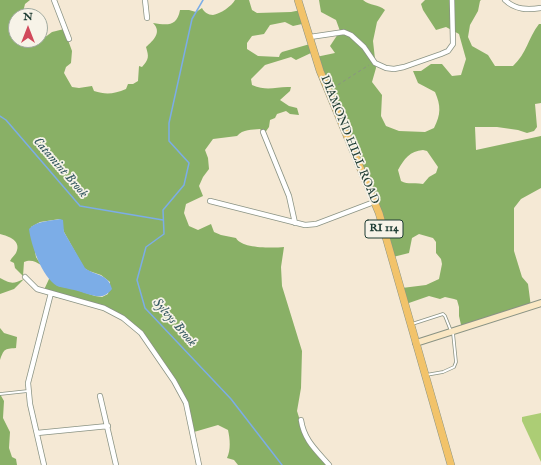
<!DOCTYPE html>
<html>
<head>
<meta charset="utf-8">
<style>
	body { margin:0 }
	#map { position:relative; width:541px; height:465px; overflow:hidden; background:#f5e9d5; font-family:"IM FELL English",serif }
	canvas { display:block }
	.north { position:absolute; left:8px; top:8px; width:40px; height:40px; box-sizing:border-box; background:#f7f3e8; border:1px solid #a1aaa0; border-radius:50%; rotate:0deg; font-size:11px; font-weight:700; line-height:16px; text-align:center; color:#1f3d34 }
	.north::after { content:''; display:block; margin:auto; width:14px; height:18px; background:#d1495b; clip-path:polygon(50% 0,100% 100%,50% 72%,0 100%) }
</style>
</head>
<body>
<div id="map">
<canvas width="541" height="465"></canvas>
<div class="north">N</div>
</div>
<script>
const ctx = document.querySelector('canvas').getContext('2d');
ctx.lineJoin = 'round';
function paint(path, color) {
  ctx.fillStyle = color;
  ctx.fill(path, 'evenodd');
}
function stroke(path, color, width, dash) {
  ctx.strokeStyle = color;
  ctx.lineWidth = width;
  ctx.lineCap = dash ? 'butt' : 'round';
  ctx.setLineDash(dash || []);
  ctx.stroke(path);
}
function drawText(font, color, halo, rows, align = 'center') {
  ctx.font = font + ' "IM FELL English",serif';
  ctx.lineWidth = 3.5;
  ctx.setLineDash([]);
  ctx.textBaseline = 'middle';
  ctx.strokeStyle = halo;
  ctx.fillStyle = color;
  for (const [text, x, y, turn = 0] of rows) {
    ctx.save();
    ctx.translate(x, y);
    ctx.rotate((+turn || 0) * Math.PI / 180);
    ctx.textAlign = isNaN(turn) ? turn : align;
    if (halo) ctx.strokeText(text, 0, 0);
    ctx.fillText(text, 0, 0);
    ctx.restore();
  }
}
const green = new Path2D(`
	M 541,413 L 541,462 L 522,421 L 522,417 Z`);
const forest = new Path2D(`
	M 0,0 L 30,0 L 25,4 L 24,8 L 27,16 L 16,16 L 16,40 L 40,40 L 40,38 L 44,38 L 52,32 L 64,29 L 72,51 L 71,63 L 66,67 L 64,73 L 72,87 L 79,88 L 92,86 L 94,91 C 106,95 114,94 126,89 L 128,84 L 133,84 L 138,81 L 139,66 L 142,67 C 149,59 149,57 146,47 C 154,40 162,32 153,23 C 167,25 177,27 180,10 L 189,10 L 196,12 L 202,8 C 204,12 208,15 213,15 C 220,14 232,6 235,0 L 249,0 L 252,10 L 257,13 L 291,12 L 301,10 L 302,24 L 293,26 L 285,22 L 270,25 L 264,34 L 252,36 L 247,43 L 247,49 L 258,56 L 279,57 L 280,54 L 282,52 L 310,44 L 311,53 L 296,60 L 291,57 L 265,65 L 251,79 L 252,85 C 269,92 276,86 291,87 L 290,91 L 280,100 L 289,106 L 297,108 L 299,115 L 290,114 L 286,111 L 277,114 L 275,118 L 270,120 L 269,127 L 264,134 L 260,129 C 252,130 243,129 237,136 L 213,139 L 205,150 L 208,158 L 209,169 L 203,177 L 199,186 L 203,196 L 186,204 L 184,213 L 189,226 L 198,230 L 211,224 L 214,232 L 221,235 L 236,238 C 242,249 273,248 284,247 L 281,267 L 282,286 L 302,351 L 301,388 L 297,411 L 303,430 L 329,465 L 238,465 L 234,460 L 227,458 C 231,450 230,439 228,430 L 218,425 L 194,432 L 186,402 L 153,349 L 136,330 L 115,314 L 98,307 L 50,296 L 43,292 L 49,279 L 50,279 L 58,286 L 74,289 L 95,296 L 102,297 L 108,294 L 110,282 L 101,275 L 89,271 L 84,268 L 64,232 L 60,219 L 40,222 L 31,227 L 36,257 L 41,265 C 36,262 31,259 24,262 L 23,276 L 15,268 L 14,263 L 10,261 C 12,257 14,256 16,253 C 22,241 9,236 0,234 Z
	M 319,0 L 363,0 C 370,6 378,4 385,10 L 377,22 L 373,41 L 376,68 L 372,82 L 382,95 L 381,116 L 386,126 L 399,131 L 425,132 L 434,128 C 441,114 441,106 435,92 L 418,83 L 413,71 L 421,71 L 431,64 L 442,64 L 452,76 L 461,75 L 466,59 L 459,34 L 446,27 L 436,30 L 423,10 L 421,4 L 425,0 L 481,0 L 480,1 L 478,11 L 470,25 L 468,37 L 472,46 L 488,55 L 495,66 L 513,66 C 527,53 528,38 539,24 L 541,24 L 541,103 L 535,104 L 537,127 L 534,131 L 527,133 L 518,130 L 497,127 L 475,127 L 476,150 L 541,136 L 541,188 L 521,199 L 514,208 L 514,251 L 522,277 L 528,284 L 531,307 L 462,329 L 459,316 L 459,307 L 457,300 L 454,299 L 445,297 L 440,299 L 429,296 L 406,304 L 402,288 L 426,285 L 439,279 L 442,264 L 441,259 L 436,253 L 436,242 L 433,238 L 419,234 L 412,238 L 409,253 L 393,257 L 388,242 L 391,229 L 383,226 L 370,191 L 373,184 L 366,182 L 316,57 L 335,53 L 330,46 L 340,31 L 336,20 L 321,12 ZM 423,150 L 427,151 L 438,167 L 436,173 L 429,177 L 423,184 C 415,182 408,185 401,181 L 398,170 C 404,159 410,151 423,150 Z
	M 0,278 C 11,284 13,284 24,279 L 14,289 L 0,294 Z
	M 0,328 L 4,333 L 17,337 L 16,348 C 4,349 4,349 0,360 Z
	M 0,394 L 4,401 L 3,418 L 10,432 L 9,448 L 12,457 L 16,459 L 17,465 L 0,465 Z`);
const water = new Path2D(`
	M 60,219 L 63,220 L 64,232 L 85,268 C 95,276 108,273 112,289 C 103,300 96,296 84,293 C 78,290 62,288 57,286 C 42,277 31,245 29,229 C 36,221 50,221 60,219 Z`);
const stream = new Path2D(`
	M 203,0 L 192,19 L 169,123 L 169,141 L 189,163 L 184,185 L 163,210 L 164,234 L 146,247 L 137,280 L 145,308 L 231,399 L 282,465
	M 0,116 L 6,120 L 80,206 L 163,220`);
const path = new Path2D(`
	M 333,88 L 369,65`);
const lane = new Path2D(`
	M 412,324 L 443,314 L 445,316 L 451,331
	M 426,375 L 443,372 L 454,367 L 456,362 L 453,333
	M 0,394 L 28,391`);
const street = new Path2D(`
	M 54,0 L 69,39
	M 145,0 L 147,18
	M 505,0 C 515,10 528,10 541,8
	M 310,37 L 344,32 L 351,35 L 364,47 L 375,63 L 386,68 L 394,69 L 404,67 L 441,54 L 448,51 L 453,44 L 452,0
	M 263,132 L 289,196 L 295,223
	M 210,201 L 305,225 L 316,224 L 374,202
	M 25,277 L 37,289 L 104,308 L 123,318 L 141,333 L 174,381 L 186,403 L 199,465
	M 100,396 L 116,465
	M 301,420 C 304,440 316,450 329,465
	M 37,433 L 108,426
	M 44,465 L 30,404 L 28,383 L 51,293`);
const secondary = new Path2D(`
	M 416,343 L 541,303`);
const primary = new Path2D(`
	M 298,0 L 320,71 L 379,213 L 451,465`);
const shields = [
	[384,229,38]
];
const shieldNames = [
	["RI 114",384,229]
];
const streetNames = [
	["DIAMOND HILL ROAD",349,140,68]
];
const waterNames = [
	["Catamint Brook",60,168,49],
	["Sylvys Brook",174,323,49]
];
paint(green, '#accd75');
paint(forest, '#89b066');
paint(water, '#7cade7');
stroke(stream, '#7cade7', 1.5);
stroke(lane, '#8a9384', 3.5);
stroke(street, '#8a9384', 6);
stroke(secondary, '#8a9384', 8);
stroke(primary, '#8a9384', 8);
stroke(path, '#8a9384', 1, [3, 3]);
stroke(lane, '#fff', 2);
stroke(street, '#fff', 4.5);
stroke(secondary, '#fae7c3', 6);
stroke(primary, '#f2c36a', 7);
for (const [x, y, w] of shields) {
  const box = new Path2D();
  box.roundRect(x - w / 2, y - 9, w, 18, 3);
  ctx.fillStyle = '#f7f3e8';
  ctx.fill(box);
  stroke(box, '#1f3d34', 1);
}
drawText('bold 11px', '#1f3d34', null, shieldNames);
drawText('12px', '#1f3d34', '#f7f3e8', streetNames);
drawText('italic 13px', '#365961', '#f7f3e8', waterNames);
</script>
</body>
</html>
